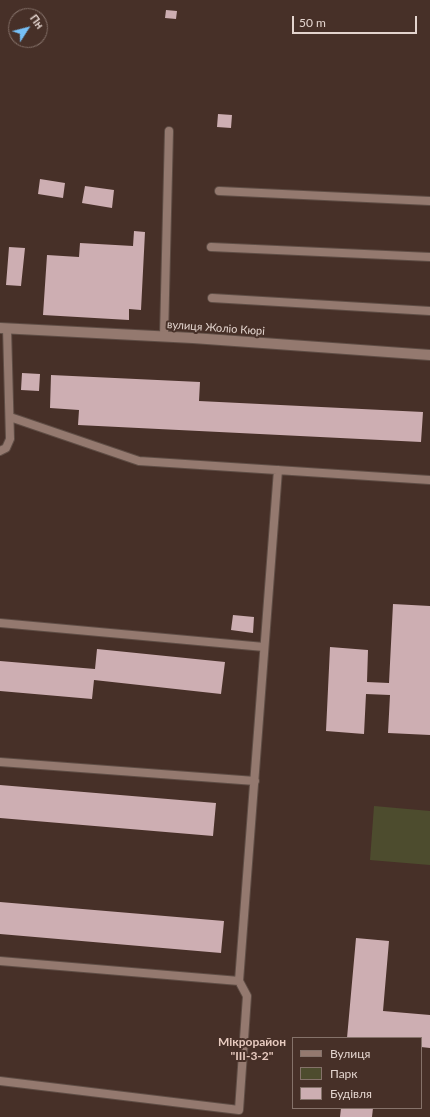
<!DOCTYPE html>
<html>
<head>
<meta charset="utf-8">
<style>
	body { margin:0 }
	#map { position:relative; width:430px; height:1117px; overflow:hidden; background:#473028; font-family:Lato,sans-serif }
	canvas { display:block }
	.legend { position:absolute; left:292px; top:1037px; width:130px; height:72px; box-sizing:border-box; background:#473028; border:1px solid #85726a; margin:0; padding:5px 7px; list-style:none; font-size:12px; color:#e3d4ce }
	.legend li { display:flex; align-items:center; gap:8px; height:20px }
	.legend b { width:20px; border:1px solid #85726a }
	.north { position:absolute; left:8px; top:8px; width:40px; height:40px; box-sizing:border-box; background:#473028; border:1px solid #85726a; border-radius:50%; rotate:54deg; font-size:11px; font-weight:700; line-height:16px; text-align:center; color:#e3d4ce }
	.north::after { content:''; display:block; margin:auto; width:14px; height:18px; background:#76c0f7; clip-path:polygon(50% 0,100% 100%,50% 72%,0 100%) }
	.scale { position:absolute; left:292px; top:16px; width:125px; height:18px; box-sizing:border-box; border:2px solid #e3d4ce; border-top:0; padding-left:5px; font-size:12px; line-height:14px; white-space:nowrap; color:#e3d4ce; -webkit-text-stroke:3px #473028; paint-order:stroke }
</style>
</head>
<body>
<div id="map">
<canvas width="430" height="1117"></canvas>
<ul class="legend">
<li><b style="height:5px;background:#94796f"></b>Вулиця</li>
<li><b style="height:11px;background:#4d4c2e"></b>Парк</li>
<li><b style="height:11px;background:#cdaeb2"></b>Будівля</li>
</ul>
<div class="north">Пн</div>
<div class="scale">50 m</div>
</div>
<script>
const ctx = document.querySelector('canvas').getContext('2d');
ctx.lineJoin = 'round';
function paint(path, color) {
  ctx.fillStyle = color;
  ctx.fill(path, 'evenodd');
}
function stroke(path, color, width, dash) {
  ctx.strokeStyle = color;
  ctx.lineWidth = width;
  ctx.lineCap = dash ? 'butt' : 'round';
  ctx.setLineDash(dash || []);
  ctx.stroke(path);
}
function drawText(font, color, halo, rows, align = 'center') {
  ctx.font = font + ' Lato,sans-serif';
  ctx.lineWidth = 4;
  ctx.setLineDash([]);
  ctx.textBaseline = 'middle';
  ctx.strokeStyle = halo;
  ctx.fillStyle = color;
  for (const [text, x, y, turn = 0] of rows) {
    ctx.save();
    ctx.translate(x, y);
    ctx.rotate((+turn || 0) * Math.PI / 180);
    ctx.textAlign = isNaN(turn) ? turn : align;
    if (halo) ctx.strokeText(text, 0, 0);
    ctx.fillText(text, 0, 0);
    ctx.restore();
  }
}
const green = new Path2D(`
	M 374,806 L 430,811 L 430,865 L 370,860 Z`);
const building = new Path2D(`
	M 166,10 L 177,11 L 176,19 L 165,18 Z
	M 218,114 L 232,115 L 231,128 L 217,127 Z
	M 40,179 L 65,183 L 63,198 L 38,194 Z
	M 85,186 L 114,190 L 112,208 L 82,203 Z
	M 134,231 L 145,232 L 141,310 L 129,309 L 129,320 L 43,315 L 47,255 L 79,257 L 80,243 L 133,246 Z
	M 9,247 L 25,248 L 21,286 L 6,285 Z
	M 22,373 L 40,374 L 39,391 L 21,390 Z
	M 51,375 L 200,382 L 199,401 L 423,412 L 421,442 L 78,425 L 79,410 L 50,408 Z
	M 393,604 L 430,606 L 430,735 L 388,733 L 390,695 L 366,694 L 364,734 L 326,731 L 330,647 L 368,650 L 367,682 L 389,683 Z
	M 233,615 L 254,617 L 253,633 L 231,630 Z
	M 97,649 L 225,662 L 221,694 L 94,680 L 92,699 L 0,691 L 0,661 L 95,669 Z
	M 0,785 L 216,803 L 213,836 L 0,818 Z
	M 0,902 L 224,921 L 221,953 L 0,934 Z
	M 356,938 L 389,941 L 383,1011 L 430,1015 L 430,1048 L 421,1047 L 421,1038 L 347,1038 Z
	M 341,1108 L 373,1108 L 372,1117 L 340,1117 Z`);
const service = new Path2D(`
	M 219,191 L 430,201
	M 211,247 L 430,257
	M 212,298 L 430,311
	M 164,336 L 169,131
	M 10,417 L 139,461 L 430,480
	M 0,451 L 6,448 L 10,439 L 7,328
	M 0,623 L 264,647
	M 0,762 L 255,781
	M 0,961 L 239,981
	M 0,1081 L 239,1110 L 247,996 L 239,981 L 278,470`);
const tertiary = new Path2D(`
	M 0,328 L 193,338 L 430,355`);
const streetNames = [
	["вулиця Жоліо Кюрі",216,328,4]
];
const neighbourhoodNames = [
	["Мікрорайон",252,1042],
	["\"ІІІ-3-2\"",252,1056]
];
paint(green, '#4d4c2e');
paint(building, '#cdaeb2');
stroke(service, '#5f4d45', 10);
stroke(tertiary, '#5f4d45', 12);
stroke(service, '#94796f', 8);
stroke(tertiary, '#94796f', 10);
drawText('11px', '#e3d4ce', '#473028', streetNames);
drawText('bold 12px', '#e7cabf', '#473028', neighbourhoodNames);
</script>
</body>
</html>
